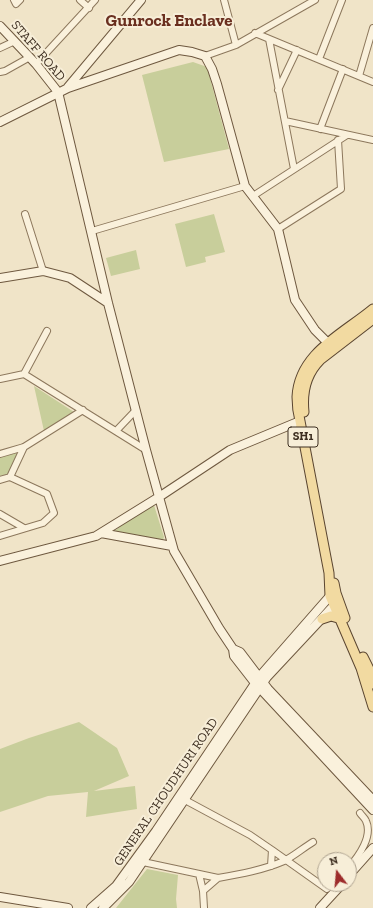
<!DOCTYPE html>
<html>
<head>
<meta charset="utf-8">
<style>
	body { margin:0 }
	#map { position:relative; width:373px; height:908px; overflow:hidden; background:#f0e4c8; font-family:"Zilla Slab",serif }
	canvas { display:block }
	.north { position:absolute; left:317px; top:852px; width:40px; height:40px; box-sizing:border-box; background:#f7eed8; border:1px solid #ada18e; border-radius:50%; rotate:344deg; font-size:11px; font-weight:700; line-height:16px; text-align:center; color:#3d2e20 }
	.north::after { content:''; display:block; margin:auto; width:14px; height:18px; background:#9d2c2b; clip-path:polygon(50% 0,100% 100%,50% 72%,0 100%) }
</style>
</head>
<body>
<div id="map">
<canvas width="373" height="908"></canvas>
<div class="north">N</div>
</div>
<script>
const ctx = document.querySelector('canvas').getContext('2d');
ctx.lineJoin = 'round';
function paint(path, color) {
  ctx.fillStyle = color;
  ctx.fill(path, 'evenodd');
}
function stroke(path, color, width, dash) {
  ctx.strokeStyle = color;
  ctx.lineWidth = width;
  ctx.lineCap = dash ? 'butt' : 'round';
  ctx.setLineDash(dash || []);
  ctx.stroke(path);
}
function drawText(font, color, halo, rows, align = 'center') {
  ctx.font = font + ' "Zilla Slab",serif';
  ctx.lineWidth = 4;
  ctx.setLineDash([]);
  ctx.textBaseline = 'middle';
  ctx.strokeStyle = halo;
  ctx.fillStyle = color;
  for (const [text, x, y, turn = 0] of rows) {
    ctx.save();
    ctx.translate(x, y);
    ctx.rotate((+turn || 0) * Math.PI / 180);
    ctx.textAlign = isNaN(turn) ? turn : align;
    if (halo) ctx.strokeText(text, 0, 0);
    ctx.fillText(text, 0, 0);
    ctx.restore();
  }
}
const green = new Path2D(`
	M 193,62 L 207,67 L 229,149 L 164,162 L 142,75 Z
	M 214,214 L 225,252 L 205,257 L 206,262 L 186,267 L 175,224 Z
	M 136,250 L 140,269 L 111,276 L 106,258 Z
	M 34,386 L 74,412 L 44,431 Z
	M 20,451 L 8,474 L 0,476 L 0,456 Z
	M 153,502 L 164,537 L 163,540 L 113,532 Z
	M 79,722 L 117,748 L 129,776 L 94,791 L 135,786 L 137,809 L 86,817 L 88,792 L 48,796 L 0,812 L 0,749 L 29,738 Z
	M 147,869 L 178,875 L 176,899 L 177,908 L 116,908 Z`);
const street = new Path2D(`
	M 14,0 L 16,4 L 20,0
	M 80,0 L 89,8
	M 255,33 L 373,82
	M 269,39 L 294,169
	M 236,45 L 315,0
	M 0,48 L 15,41
	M 205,56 L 236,45 L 224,0
	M 319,59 L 342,0
	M 36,64 L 95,0
	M 0,72 L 5,71 L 30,57
	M 359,76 L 373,28
	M 278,90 L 297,50
	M 285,121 L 373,140
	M 320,129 L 343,69
	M 253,196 L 347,135
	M 25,214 L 43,271
	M 278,229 L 341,189 L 338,140
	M 92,231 L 245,186
	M 24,374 L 47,331
	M 0,379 L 24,374 L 146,450
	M 116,431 L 136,410
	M 0,454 L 24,447 L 83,410
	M 0,480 L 10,477 L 24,447
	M 0,514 L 24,528
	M 0,536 L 43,523 L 54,513 L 47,494 L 10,477
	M 185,800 L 250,835 L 272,850
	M 143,862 L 218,878 L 203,891 L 204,908
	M 271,866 L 272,850 L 327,889 L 333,884
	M 349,867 C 359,856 373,836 366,821 C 365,818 362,816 360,813
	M 199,874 L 203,891
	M 218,878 C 241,874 263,870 284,861 C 294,856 303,848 313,842`);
const secondary = new Path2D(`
	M 0,26 L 36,64 L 58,92 L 108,303 L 146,450 L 174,551 L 219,628 L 233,649 L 240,652 L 268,689 L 373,800
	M 68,87 L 141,0
	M 0,122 L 68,88 L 179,50 L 192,52 L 205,56 L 212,69 L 217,84 L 245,186 L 278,229 L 295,300 L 315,330 L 328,343
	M 0,278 L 43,271 L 70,278 L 108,303
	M 101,533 L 172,546
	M 0,561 L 96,536 L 159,497 L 230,450 L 300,421
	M 233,649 L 234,656 L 255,683 L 373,810
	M 349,875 L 373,848
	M 0,897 L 68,908
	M 91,908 L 116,886 L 156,831 L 260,676 L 330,596 L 335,594
	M 103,908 L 129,882 L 267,677 L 338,601
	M 320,908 L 342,884`);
const primary = new Path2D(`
	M 373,309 C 343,334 299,353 297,397 C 297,405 298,413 300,421 L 329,573 L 330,596 L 361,668 L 373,707
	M 304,412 C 302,393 305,375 320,360 L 373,319
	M 334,583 L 336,593 L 345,618
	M 322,619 L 331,616 L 338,618
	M 363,657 L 369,669 L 373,684`);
const shields = [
	[303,437,30]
];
const shieldNames = [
	["SH1",303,437]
];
const streetNames = [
	["STAFF ROAD",38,51,49],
	["GENERAL CHOUDHURI ROAD",166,792,-56]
];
const districtNames = [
	["Gunrock Enclave",169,21]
];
paint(green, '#c8ce9b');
stroke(street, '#8c775c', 8);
stroke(secondary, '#6e583f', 10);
stroke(primary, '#5a4530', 11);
stroke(street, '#faf1dc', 6);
stroke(secondary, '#faf1dc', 8);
stroke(primary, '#f2daa1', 9);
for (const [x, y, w] of shields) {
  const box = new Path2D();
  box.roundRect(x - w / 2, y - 10, w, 20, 3);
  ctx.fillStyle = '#f7eed8';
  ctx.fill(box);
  stroke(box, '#3d2e20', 1);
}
drawText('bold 12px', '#3d2e20', null, shieldNames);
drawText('13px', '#3d2e20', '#f7eed8', streetNames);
drawText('bold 17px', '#6a2f1f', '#f7eed8', districtNames);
</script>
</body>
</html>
